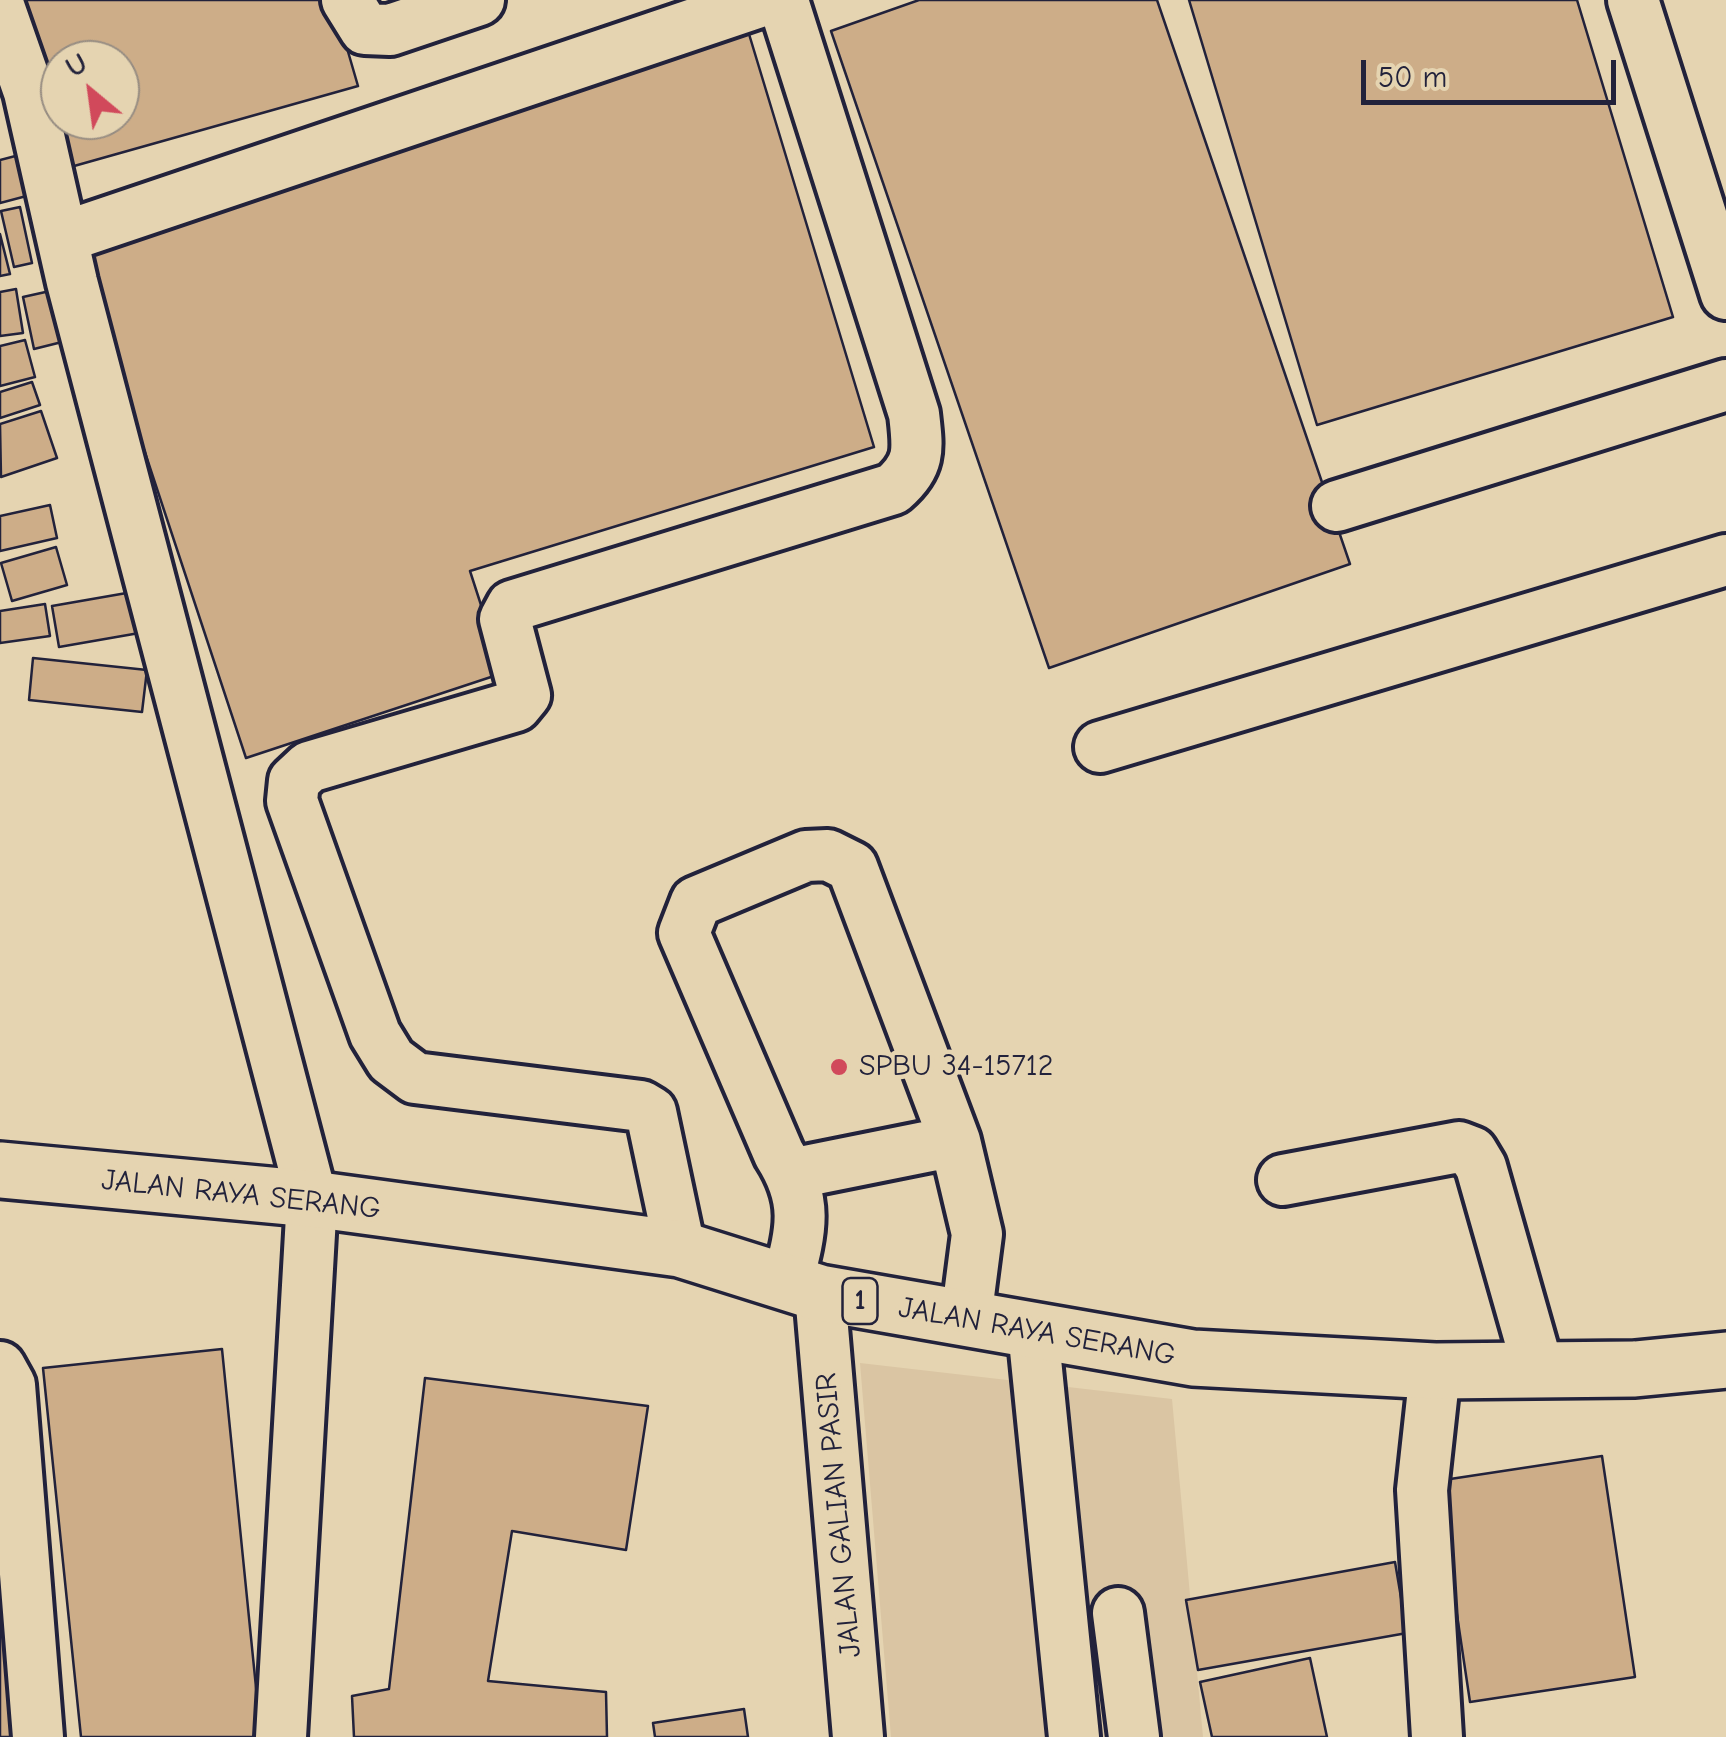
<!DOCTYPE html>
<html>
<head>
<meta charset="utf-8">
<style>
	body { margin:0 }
	#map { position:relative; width:1726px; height:1737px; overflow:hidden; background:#e5d4b1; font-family:"Comic Neue",sans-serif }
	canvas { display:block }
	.north { position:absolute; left:40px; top:40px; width:100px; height:100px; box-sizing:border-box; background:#e5d4b1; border:2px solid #978d82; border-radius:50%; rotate:331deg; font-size:28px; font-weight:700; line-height:40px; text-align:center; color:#22223b }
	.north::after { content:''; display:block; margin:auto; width:35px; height:45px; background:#d1495b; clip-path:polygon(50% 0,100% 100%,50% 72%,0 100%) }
	.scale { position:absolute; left:1361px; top:60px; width:255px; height:45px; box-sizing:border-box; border:5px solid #22223b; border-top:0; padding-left:12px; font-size:30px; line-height:35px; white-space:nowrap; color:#22223b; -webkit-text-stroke:8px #e5d4b1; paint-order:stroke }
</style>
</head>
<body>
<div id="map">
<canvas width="1726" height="1737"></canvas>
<div class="north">U</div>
<div class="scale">50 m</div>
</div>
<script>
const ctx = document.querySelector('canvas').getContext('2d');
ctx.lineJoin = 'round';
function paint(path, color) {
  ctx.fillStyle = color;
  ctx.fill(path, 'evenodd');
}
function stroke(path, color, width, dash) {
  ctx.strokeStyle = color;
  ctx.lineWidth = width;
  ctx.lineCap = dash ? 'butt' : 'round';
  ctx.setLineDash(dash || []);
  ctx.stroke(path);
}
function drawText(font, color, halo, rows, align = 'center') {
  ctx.font = font + ' "Comic Neue",sans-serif';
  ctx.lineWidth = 9;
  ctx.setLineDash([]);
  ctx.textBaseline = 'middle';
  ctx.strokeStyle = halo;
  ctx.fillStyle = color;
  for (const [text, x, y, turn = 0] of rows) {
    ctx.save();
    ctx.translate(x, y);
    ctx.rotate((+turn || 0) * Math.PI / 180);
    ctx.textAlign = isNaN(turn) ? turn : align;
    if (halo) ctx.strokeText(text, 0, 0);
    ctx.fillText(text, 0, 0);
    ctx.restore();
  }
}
const built = new Path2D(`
	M 860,1363 L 1172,1399 L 1203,1737 L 891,1737 Z`);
const building = new Path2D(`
	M 20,0 L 333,0 L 358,86 L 67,168 ZM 60,60 L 120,60 L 120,120 L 60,120 Z
	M 919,0 L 1157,0 L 1350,564 L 1049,668 L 831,31 Z
	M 1189,0 L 1577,0 L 1673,317 L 1317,425 Z
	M 749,34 L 874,447 L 470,571 L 503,673 L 246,758 L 77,247 Z
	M 23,154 L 34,194 L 0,203 L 0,160 Z
	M 20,207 L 32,263 L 14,267 L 1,211 Z
	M 0,234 L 10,274 L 0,276 Z
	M 16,289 L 23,333 L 0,336 L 0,292 Z
	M 59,289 L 70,340 L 34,349 L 23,297 Z
	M 25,340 L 35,377 L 0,386 L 0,346 Z
	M 32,382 L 40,405 L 0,418 L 0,392 Z
	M 41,411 L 57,458 L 1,477 L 0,424 Z
	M 50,505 L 57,538 L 0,551 L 0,516 Z
	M 56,547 L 67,585 L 12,601 L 1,563 Z
	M 138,591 L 145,632 L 59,647 L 52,606 Z
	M 45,604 L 50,636 L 0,643 L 0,611 Z
	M 33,658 L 147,670 L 142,712 L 29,700 Z
	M 222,1349 L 261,1737 L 81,1737 L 43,1368 Z
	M 425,1378 L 648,1406 L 626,1550 L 512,1531 L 488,1681 L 606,1692 L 607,1737 L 354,1737 L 352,1696 L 389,1689 Z
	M 1602,1456 L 1635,1677 L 1470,1702 L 1437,1481 Z
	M 0,1457 L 26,1737 L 0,1737 Z
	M 1395,1562 L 1407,1633 L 1198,1670 L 1186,1600 Z
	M 1310,1658 L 1327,1737 L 1212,1737 L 1200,1682 Z
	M 744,1709 L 748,1737 L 655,1737 L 653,1723 Z`);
const minor = new Path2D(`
	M 347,0 L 365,29 L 390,30 L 479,0
	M 1633,0 L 1726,294
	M 0,9 L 29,92 L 72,282 L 312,1199 L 281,1737
	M 64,237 L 765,0
	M 1337,506 L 1726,385
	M 1100,747 L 1726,560
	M 791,1174 L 955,1141
	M 1283,1180 L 1459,1147 L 1472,1152 L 1481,1167 L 1538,1368
	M 680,1249 L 651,1112 L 641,1106 L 415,1078 L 391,1060 L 375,1034 L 292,801 L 294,781 L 309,767 L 516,706 L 525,695 L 505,619 L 512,606 L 893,489 C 921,465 918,449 914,414 L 784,4 L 777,0
	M 788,1280 C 801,1230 809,1201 779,1154 L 684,933 L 696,902 L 806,856 L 828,855 L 852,867 L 955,1141 L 977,1234 L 966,1319
	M 820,1293 L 858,1737
	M 1033,1330 L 1074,1737
	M 0,1367 L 10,1385 L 38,1737
	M 1435,1371 L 1422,1490 L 1437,1737
	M 1118,1613 L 1134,1737`);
const highway = new Path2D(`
	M 0,1170 L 312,1199 L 680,1249 L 820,1293 L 1193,1358 L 1435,1371 L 1635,1369 L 1726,1360`);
const markers = [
	[839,1067,10,"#d1495b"]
];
const shields = [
	[860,1301,35]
];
const shieldNames = [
	["1",860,1301]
];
const poiNames = [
	["SPBU 34-15712",859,1067]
];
const streetNames = [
	["JALAN RAYA SERANG",241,1195,6],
	["JALAN RAYA SERANG",1037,1332,10],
	["JALAN GALIAN PASIR",839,1515,-95]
];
paint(built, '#dac5a3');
paint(building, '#cdad88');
stroke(building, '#22223b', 2.5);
stroke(minor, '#22223b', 58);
stroke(highway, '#22223b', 62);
stroke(minor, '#e5d4b1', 50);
stroke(highway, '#e5d4b1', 55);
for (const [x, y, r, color] of markers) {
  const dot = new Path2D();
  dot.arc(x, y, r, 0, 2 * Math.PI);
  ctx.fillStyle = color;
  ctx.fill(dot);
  stroke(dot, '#e5d4b1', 4);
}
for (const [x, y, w] of shields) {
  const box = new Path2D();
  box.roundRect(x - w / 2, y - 23, w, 46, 8);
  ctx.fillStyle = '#e5d4b1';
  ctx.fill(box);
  stroke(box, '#22223b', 2.5);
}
drawText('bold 28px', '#22223b', null, shieldNames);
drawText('30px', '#22223b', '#e5d4b1', poiNames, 'left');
drawText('30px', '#22223b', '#e5d4b1', streetNames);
</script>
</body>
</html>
